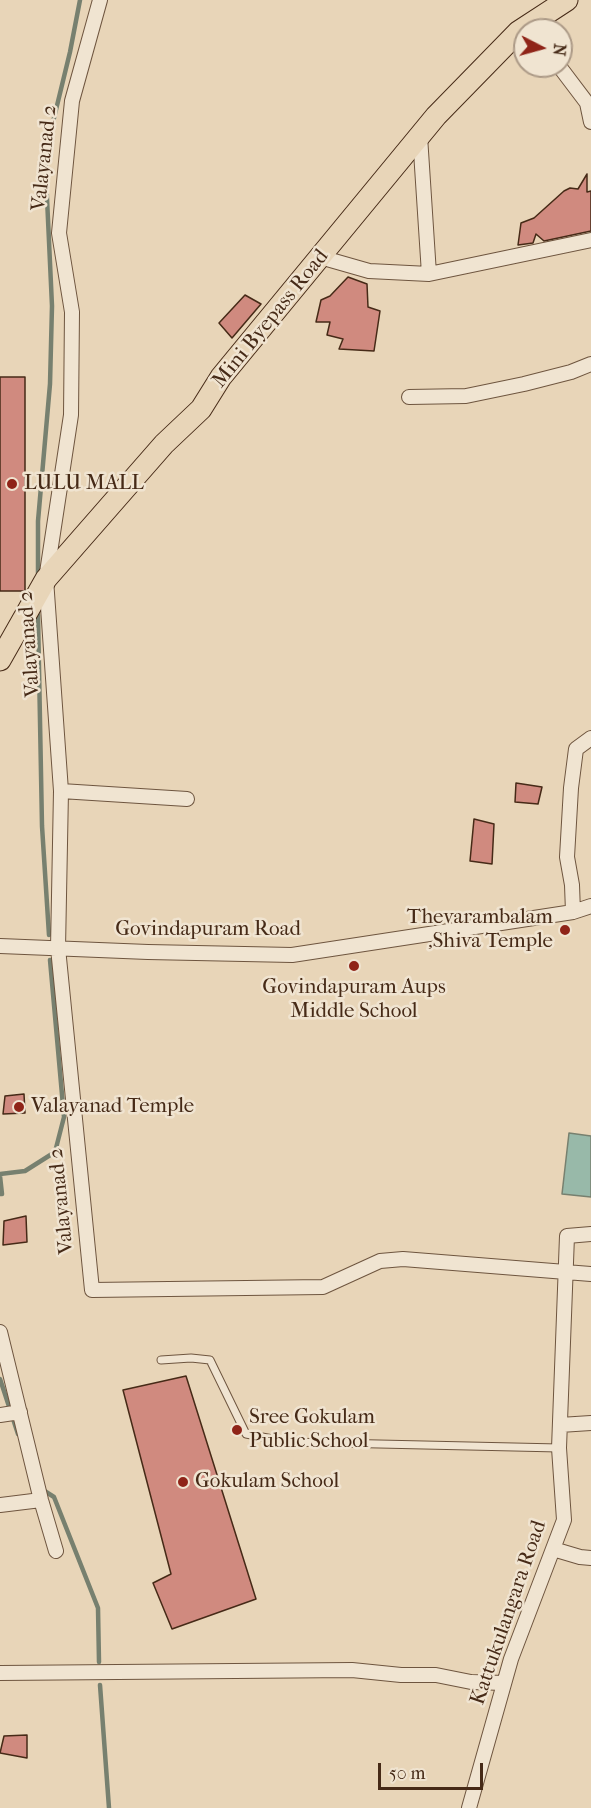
<!DOCTYPE html>
<html>
<head>
<meta charset="utf-8">
<style>
	body { margin:0 }
	#map { position:relative; width:591px; height:1808px; overflow:hidden; background:#e8d5b8; font-family:"IM FELL French Canon",serif }
	canvas { display:block }
	.north { position:absolute; left:513px; top:18px; width:60px; height:60px; box-sizing:border-box; background:#f0e4d1; border:2px solid #ac9a87; border-radius:50%; rotate:96deg; font-size:16px; font-weight:700; line-height:24px; text-align:center; color:#462a17 }
	.north::after { content:''; display:block; margin:auto; width:21px; height:27px; background:#8f2418; clip-path:polygon(50% 0,100% 100%,50% 72%,0 100%) }
	.scale { position:absolute; left:378px; top:1763px; width:105px; height:27px; box-sizing:border-box; border:3px solid #462a17; border-top:0; padding-left:8px; font-size:18px; line-height:21px; white-space:nowrap; color:#462a17; -webkit-text-stroke:4px #f0e4d1; paint-order:stroke }
</style>
</head>
<body>
<div id="map">
<canvas width="591" height="1808"></canvas>
<div class="north">N</div>
<div class="scale">50 m</div>
</div>
<script>
const ctx = document.querySelector('canvas').getContext('2d');
ctx.lineJoin = 'round';
function paint(path, color) {
  ctx.fillStyle = color;
  ctx.fill(path, 'evenodd');
}
function stroke(path, color, width, dash) {
  ctx.strokeStyle = color;
  ctx.lineWidth = width;
  ctx.lineCap = dash ? 'butt' : 'round';
  ctx.setLineDash(dash || []);
  ctx.stroke(path);
}
function drawText(font, color, halo, rows, align = 'center') {
  ctx.font = font + ' "IM FELL French Canon",serif';
  ctx.lineWidth = 5;
  ctx.setLineDash([]);
  ctx.textBaseline = 'middle';
  ctx.strokeStyle = halo;
  ctx.fillStyle = color;
  for (const [text, x, y, turn = 0] of rows) {
    ctx.save();
    ctx.translate(x, y);
    ctx.rotate((+turn || 0) * Math.PI / 180);
    ctx.textAlign = isNaN(turn) ? turn : align;
    if (halo) ctx.strokeText(text, 0, 0);
    ctx.fillText(text, 0, 0);
    ctx.restore();
  }
}
const water = new Path2D(`
	M 569,1133 L 591,1136 L 591,1197 L 562,1194 Z`);
const stream = new Path2D(`
	M 38,573 L 38,521 L 50,384 L 52,306 L 45,155 L 70,52 L 80,0
	M 38,615 L 42,826 L 49,935
	M 0,1174 L 25,1171 L 55,1152 L 64,1117 L 50,960
	M 0,1176 L 2,1194 L 0,1194
	M 0,1379 L 18,1434
	M 43,1490 L 54,1497 L 98,1608 L 99,1662
	M 100,1685 L 109,1808`);
const building = new Path2D(`
	M 587,174 L 587,192 L 591,191 L 591,231 L 544,241 L 536,234 L 533,243 L 518,245 L 521,223 L 534,218 L 564,191 L 570,188 L 578,189 Z
	M 348,277 L 367,284 L 368,307 L 380,311 L 374,351 L 339,349 L 343,339 L 327,335 L 330,322 L 316,322 L 321,300 L 330,296 Z
	M 245,295 L 261,304 L 232,338 L 219,323 Z
	M 0,377 L 25,377 L 25,591 L 0,591 Z
	M 516,783 L 542,787 L 538,804 L 515,802 Z
	M 474,819 L 494,824 L 492,864 L 470,861 Z
	M 24,1094 L 25,1113 L 3,1114 L 5,1096 Z
	M 26,1216 L 27,1242 L 3,1245 L 4,1221 Z
	M 186,1376 L 256,1599 L 172,1629 L 153,1583 L 171,1574 L 123,1390 Z
	M 27,1735 L 27,1758 L 0,1753 L 4,1736 Z`);
const lane = new Path2D(`
	M 161,1360 L 191,1358 L 210,1360 L 246,1434 L 289,1442 L 559,1448`);
const street = new Path2D(`
	M 100,0 L 72,101 L 59,233 L 72,312 L 71,415 L 46,579 L 61,791 L 58,948 L 92,1290 L 323,1287 L 380,1261 L 403,1259 L 591,1274
	M 559,66 L 587,103 L 591,122
	M 420,136 L 429,274 L 591,240
	M 320,257 L 369,271 L 429,274
	M 409,397 L 466,396 L 524,384 L 571,372 L 591,364
	M 61,791 L 187,799
	M 573,912 L 572,885 L 567,857 L 571,788 L 576,749 L 591,738
	M 0,946 L 148,952 L 292,955 L 573,912 L 591,906
	M 0,1332 L 41,1500 L 56,1551
	M 0,1415 L 20,1412
	M 560,1425 L 591,1423
	M 0,1505 L 41,1500
	M 553,1549 L 580,1557 L 591,1558
	M 0,1673 L 352,1670 L 401,1675 L 436,1675 L 471,1682 L 504,1683
	M 469,1808 L 511,1659 L 564,1520 L 559,1448 L 567,1236 L 591,1234`);
const primary = new Path2D(`
	M 0,660 L 46,579 L 164,444 L 201,409 L 221,377 L 436,116 L 518,32 L 567,0`);
const markers = [
	[12,484,6,"#8f2418"],
	[565,930,6,"#8f2418"],
	[354,966,6,"#8f2418"],
	[19,1107,6,"#8f2418"],
	[237,1430,6,"#8f2418"],
	[183,1482,6,"#8f2418"]
];
const streetNames = [
	["Valayanad 2",45,158,-84],
	["Mini Byepass Road",271,319,-51],
	["Valayanad 2",30,644,-94],
	["Govindapuram Road",208,930],
	["Valayanad 2",62,1201,-96],
	["Kattukulangara Road",509,1613,-71]
];
const poiNames = [
	["LULU MALL",24,484],
	["Thevarambalam",553,918,"right"],
	[",Shiva Temple",553,942,"right"],
	["Govindapuram Aups",354,988,"center"],
	["Middle School",354,1012,"center"],
	["Valayanad Temple",31,1107],
	["Sree Gokulam",249,1418],
	["Public School",249,1442],
	["Gokulam School",195,1482]
];
paint(water, '#98b9a9');
stroke(water, '#77806f', 1.5);
stroke(stream, '#77806f', 4.5);
paint(building, '#d08a7f');
stroke(building, '#462a17', 1.5);
stroke(lane, '#6e553f', 9);
stroke(street, '#6e553f', 16);
stroke(primary, '#462a17', 23);
stroke(lane, '#f0e4d1', 7);
stroke(street, '#f0e4d1', 14);
stroke(primary, '#e8d5b8', 21);
for (const [x, y, r, color] of markers) {
  const dot = new Path2D();
  dot.arc(x, y, r, 0, 2 * Math.PI);
  ctx.fillStyle = color;
  ctx.fill(dot);
  stroke(dot, '#f0e4d1', 2);
}
drawText('21px', '#462a17', '#f0e4d1', streetNames);
drawText('21px', '#462a17', '#f0e4d1', poiNames, 'left');
</script>
</body>
</html>
